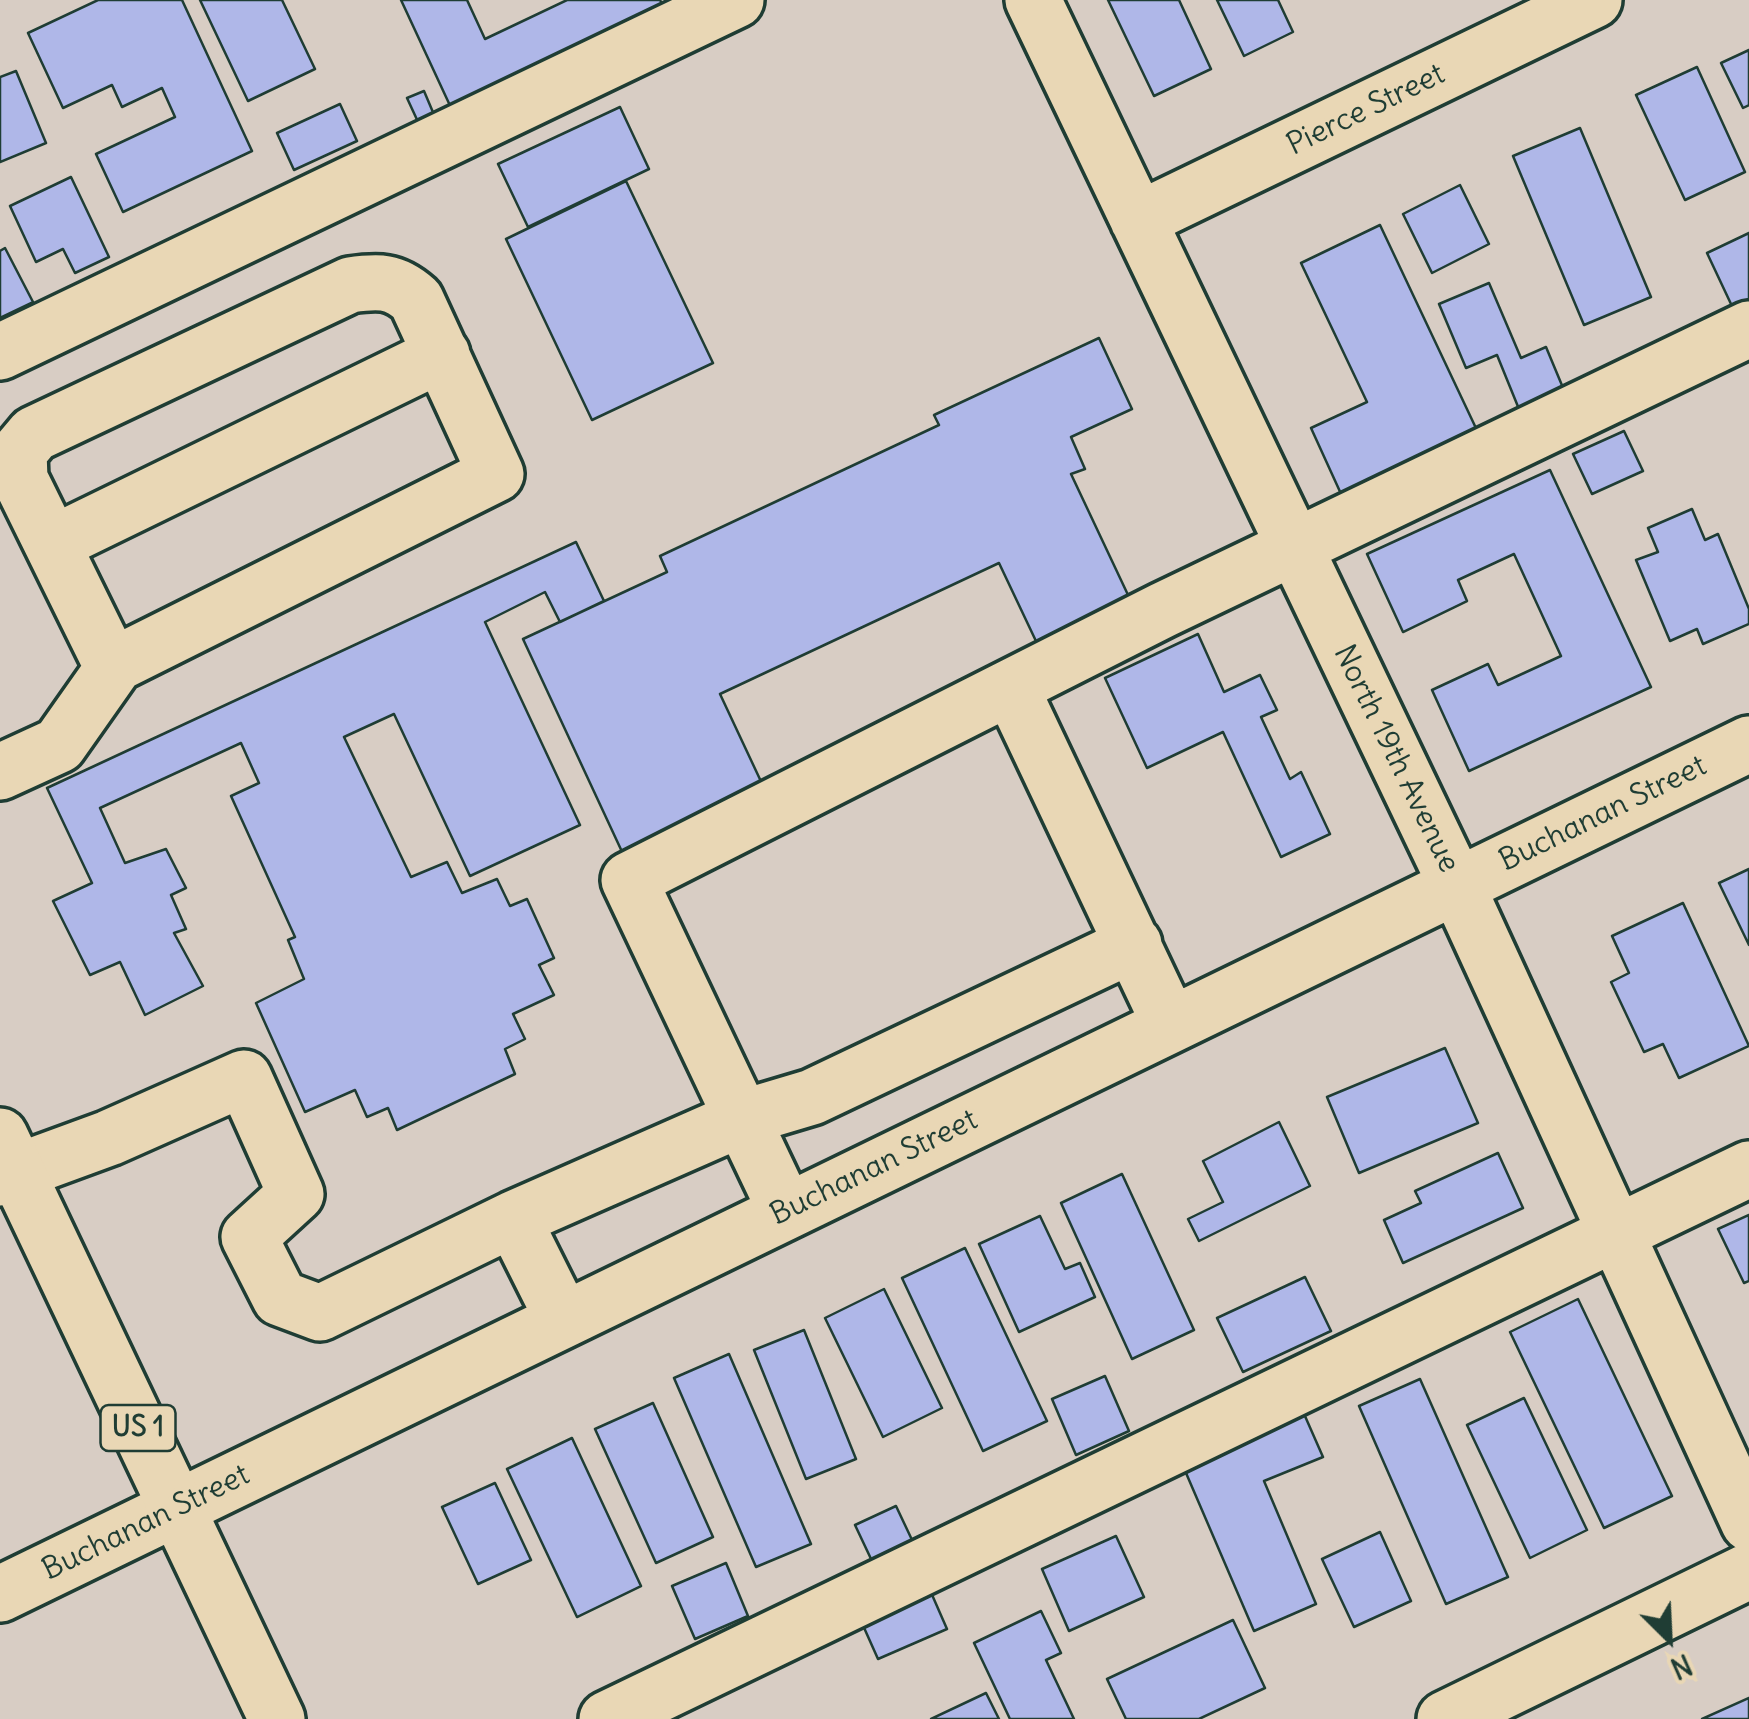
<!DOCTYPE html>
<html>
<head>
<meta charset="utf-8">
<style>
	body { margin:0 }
	#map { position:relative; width:1749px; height:1719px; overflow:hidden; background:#d8cdc4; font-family:Delius,sans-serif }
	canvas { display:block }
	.north { position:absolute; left:1619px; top:1589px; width:100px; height:100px; -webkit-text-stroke:8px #e9d7b5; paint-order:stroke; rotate:156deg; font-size:28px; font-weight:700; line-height:40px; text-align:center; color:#1f3d34 }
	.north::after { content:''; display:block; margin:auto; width:35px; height:45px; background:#1f3d34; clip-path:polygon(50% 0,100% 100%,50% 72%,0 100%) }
</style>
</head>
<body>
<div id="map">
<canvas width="1749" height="1719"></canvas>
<div class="north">N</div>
</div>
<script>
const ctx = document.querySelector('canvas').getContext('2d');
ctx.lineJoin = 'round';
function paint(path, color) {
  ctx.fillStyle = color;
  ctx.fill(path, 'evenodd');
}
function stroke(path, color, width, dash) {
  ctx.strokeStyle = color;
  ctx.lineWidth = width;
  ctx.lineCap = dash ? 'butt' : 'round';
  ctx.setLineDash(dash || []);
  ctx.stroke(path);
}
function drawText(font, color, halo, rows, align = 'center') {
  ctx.font = font + ' Delius,sans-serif';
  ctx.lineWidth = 8;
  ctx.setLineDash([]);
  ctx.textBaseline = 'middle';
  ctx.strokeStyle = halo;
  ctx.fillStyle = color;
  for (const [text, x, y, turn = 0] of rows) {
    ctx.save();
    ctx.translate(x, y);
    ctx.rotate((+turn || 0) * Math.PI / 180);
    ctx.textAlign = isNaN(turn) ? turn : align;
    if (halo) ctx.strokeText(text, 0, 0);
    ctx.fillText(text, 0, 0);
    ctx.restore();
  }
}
const building = new Path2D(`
	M 98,0 L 182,0 L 252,151 L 123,212 L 96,154 L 175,117 L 162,88 L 122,107 L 112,85 L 63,108 L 28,33 Z
	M 200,0 L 282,0 L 315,69 L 248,101 Z
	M 401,0 L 467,0 L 485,39 L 567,0 L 660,0 L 666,11 L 453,112 Z
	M 1108,0 L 1179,0 L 1211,69 L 1154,96 Z
	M 1217,0 L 1278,0 L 1293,32 L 1244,56 Z
	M 1749,50 L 1749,105 L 1743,108 L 1721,63 Z
	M 1697,67 L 1745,172 L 1685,200 L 1636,95 Z
	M 16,71 L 46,143 L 0,162 L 0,77 Z
	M 424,91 L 435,117 L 419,124 L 407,98 Z
	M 340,104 L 357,141 L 294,170 L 277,133 Z
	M 620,107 L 649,169 L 528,227 L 498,164 Z
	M 1580,128 L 1651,297 L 1584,325 L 1513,156 Z
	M 71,177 L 109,257 L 75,273 L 63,249 L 36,262 L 10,206 Z
	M 626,181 L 713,363 L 592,420 L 506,239 Z
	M 1460,185 L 1489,244 L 1432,273 L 1403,214 Z
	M 1380,225 L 1483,443 L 1347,507 L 1311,428 L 1367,402 L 1301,263 Z
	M 1749,233 L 1749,316 L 1739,321 L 1707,253 Z
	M 5,248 L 33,302 L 0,318 L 0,251 Z
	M 1489,283 L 1521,358 L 1546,347 L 1566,395 L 1521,414 L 1497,355 L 1466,368 L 1439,304 Z
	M 1099,338 L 1132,409 L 1071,437 L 1085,469 L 1071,474 L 1137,614 L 1044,658 L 999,563 L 720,694 L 765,790 L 624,856 L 523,639 L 667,572 L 660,556 L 939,425 L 934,415 Z
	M 1624,431 L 1643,471 L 1592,494 L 1573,454 Z
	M 1550,470 L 1651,687 L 1469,771 L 1432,690 L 1488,664 L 1498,685 L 1561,656 L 1514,554 L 1458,580 L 1467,601 L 1403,632 L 1367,554 Z
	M 1692,509 L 1705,540 L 1718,534 L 1749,609 L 1749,624 L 1703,644 L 1697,629 L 1670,641 L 1636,560 L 1658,552 L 1648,528 Z
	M 576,542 L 604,601 L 560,622 L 545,592 L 485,622 L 580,825 L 470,876 L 394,714 L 344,737 L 411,877 L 447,862 L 462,893 L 497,879 L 510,906 L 527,899 L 554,958 L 539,965 L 554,995 L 513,1014 L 525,1039 L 505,1049 L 515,1074 L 397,1130 L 388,1108 L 367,1117 L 355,1090 L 305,1112 L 256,1003 L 304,979 L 288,940 L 295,937 L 231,796 L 259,783 L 241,743 L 100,808 L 125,863 L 166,849 L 186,888 L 171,895 L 186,929 L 174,933 L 203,986 L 145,1015 L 120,962 L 90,975 L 53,901 L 92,883 L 47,788 Z
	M 1198,634 L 1224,692 L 1260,675 L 1277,710 L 1261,717 L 1290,779 L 1301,772 L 1330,834 L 1281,857 L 1223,732 L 1147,768 L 1105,678 Z
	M 1749,869 L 1749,945 L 1719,883 Z
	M 1683,903 L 1749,1046 L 1679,1078 L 1663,1044 L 1644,1052 L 1611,982 L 1629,973 L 1612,936 Z
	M 1445,1048 L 1478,1123 L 1359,1173 L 1327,1097 Z
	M 1279,1122 L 1310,1186 L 1199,1241 L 1188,1219 L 1223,1202 L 1203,1161 Z
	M 1498,1153 L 1523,1208 L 1403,1263 L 1384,1220 L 1421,1203 L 1415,1191 Z
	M 1122,1174 L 1194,1330 L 1132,1359 L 1061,1203 Z
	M 1749,1215 L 1749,1281 L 1744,1283 L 1718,1229 Z
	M 1040,1216 L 1065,1269 L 1080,1263 L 1095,1297 L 1019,1332 L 979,1244 Z
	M 965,1248 L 1047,1421 L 983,1451 L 902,1278 Z
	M 1305,1277 L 1331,1331 L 1243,1372 L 1217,1318 Z
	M 884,1289 L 942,1408 L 883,1437 L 825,1318 Z
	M 1578,1299 L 1672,1496 L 1604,1528 L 1510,1332 Z
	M 804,1330 L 856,1459 L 806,1479 L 754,1350 Z
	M 729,1354 L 811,1544 L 756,1567 L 674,1378 Z
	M 1105,1376 L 1129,1431 L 1076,1455 L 1052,1399 Z
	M 1420,1379 L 1508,1577 L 1446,1604 L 1359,1406 Z
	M 1524,1398 L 1587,1530 L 1530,1558 L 1467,1425 Z
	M 653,1403 L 713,1537 L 656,1563 L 595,1429 Z
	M 1301,1407 L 1323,1457 L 1264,1481 L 1316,1604 L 1254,1631 L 1180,1459 Z
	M 572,1438 L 641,1586 L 577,1617 L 507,1469 Z
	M 495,1483 L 531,1560 L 478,1584 L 442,1507 Z
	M 896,1506 L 913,1542 L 872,1561 L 855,1525 Z
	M 1380,1532 L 1411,1601 L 1354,1627 L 1322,1559 Z
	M 1116,1536 L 1144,1597 L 1069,1631 L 1042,1569 Z
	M 726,1563 L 748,1616 L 695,1639 L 672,1586 Z
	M 926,1581 L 947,1629 L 878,1659 L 857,1612 Z
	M 1041,1611 L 1061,1653 L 1046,1660 L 1074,1719 L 1010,1719 L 974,1643 Z
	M 1233,1620 L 1265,1688 L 1199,1719 L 1126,1719 L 1107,1679 Z
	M 986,1693 L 999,1719 L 931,1719 Z
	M 1749,1698 L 1749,1719 L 1702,1719 Z`);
const minor = new Path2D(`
	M 1033,0 L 1456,884 L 1749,1523
	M 1138,220 L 1594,0
	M 0,352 L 736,0
	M 52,544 L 442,354
	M 1011,688 L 1170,1024
	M 0,772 L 59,745 L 116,664 L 496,474 L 416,300 C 394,280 378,281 350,285 L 34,434 L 19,452 L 20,479 L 113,668
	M 0,1178 L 109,1138 L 244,1078 L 296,1194 L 249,1237 L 280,1298 L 320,1313 L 513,1219 L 745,1117 L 812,1097 L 1134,944
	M 786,1211 L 629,880 L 1163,610 L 1749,329
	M 513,1219 L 563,1319
	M 0,1594 L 1749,744
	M 607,1719 L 1749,1169
	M 1445,1719 L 1749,1571`);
const major = new Path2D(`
	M 0,1136 L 277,1719`);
const shields = [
	[138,1428,75]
];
const shieldNames = [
	["US 1",138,1428]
];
const streetNames = [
	["Pierce Street",1366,110,-26],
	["North 19th Avenue",1396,759,64],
	["Buchanan Street",1603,814,-26],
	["Buchanan Street",874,1168,-26],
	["Buchanan Street",146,1523,-26]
];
paint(building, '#afb7e8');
stroke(building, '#1f3d34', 2.5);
stroke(minor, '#1f3d34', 62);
stroke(major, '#1f3d34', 62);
stroke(minor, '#e9d7b5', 55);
stroke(major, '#e9d7b5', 55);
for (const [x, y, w] of shields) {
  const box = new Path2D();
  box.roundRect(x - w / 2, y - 23, w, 46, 8);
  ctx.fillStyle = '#e9d7b5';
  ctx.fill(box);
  stroke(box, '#1f3d34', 2.5);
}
drawText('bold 28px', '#1f3d34', null, shieldNames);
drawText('30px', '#1f3d34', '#e9d7b5', streetNames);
</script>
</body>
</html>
